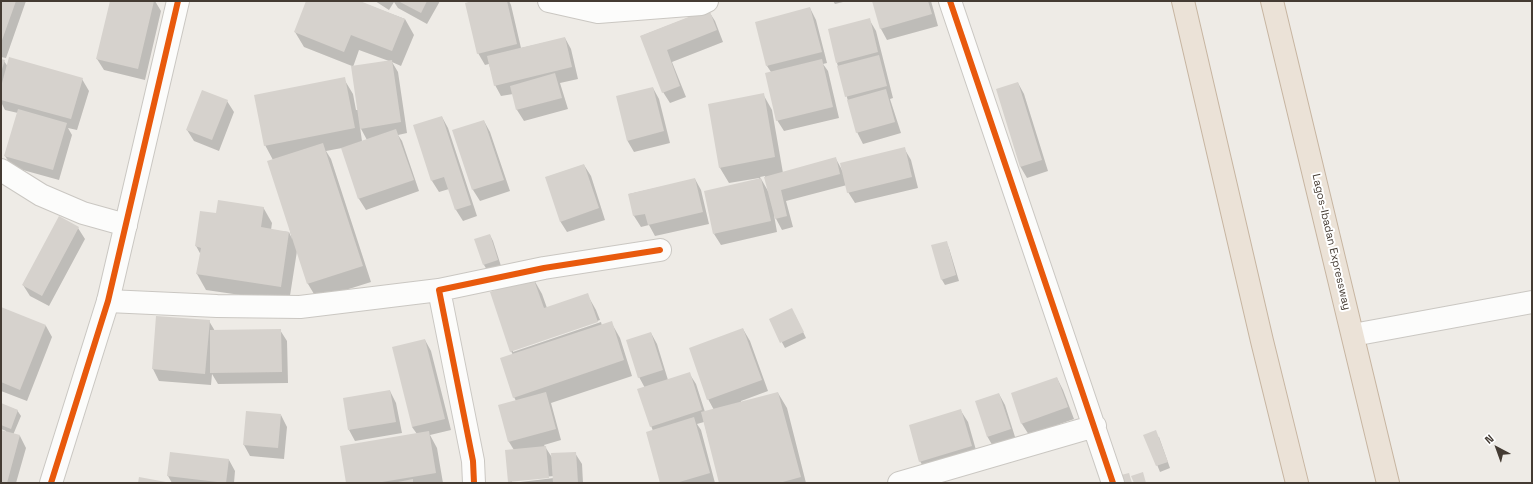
<!DOCTYPE html>
<html>
<head>
<meta charset="utf-8">
<style>
	body { margin:0 }
	#map { position:relative; width:1533px; height:484px; overflow:hidden; background:#eeebe6; font-family:"Space Grotesk",sans-serif }
	canvas { display:block }
	.frame { position:absolute; inset:0; border:2px solid #443b33; pointer-events:none }
	.north { position:absolute; left:1477px; top:428px; width:40px; height:40px; -webkit-text-stroke:3px #fff; paint-order:stroke; rotate:319deg; font-size:11px; font-weight:700; line-height:16px; text-align:center; color:#443b33 }
	.north::after { content:''; display:block; margin:auto; width:14px; height:18px; background:#443b33; clip-path:polygon(50% 0,100% 100%,50% 72%,0 100%) }
</style>
</head>
<body>
<div id="map">
<canvas width="1533" height="484"></canvas>
<div class="frame"></div>
<div class="north">N</div>
</div>
<script>
const ctx = document.querySelector('canvas').getContext('2d');
ctx.lineJoin = 'round';
function paint(path, color) {
  ctx.fillStyle = color;
  ctx.fill(path, 'evenodd');
}
function stroke(path, color, width, dash) {
  ctx.strokeStyle = color;
  ctx.lineWidth = width;
  ctx.lineCap = dash ? 'butt' : 'round';
  ctx.setLineDash(dash || []);
  ctx.stroke(path);
}
function drawText(font, color, halo, rows, align = 'center') {
  ctx.font = font + ' "Space Grotesk",sans-serif';
  ctx.lineWidth = 4;
  ctx.setLineDash([]);
  ctx.textBaseline = 'middle';
  ctx.strokeStyle = halo;
  ctx.fillStyle = color;
  for (const [text, x, y, turn = 0] of rows) {
    ctx.save();
    ctx.translate(x, y);
    ctx.rotate((+turn || 0) * Math.PI / 180);
    ctx.textAlign = isNaN(turn) ? turn : align;
    if (halo) ctx.strokeText(text, 0, 0);
    ctx.fillText(text, 0, 0);
    ctx.restore();
  }
}
const shadow = new Path2D(`
	M 1,1 L 26,1 L 6,58 L 1,57 Z
	M 111,1 L 155,1 L 161,11 L 145,80 L 104,70 L 97,59 Z
	M 307,1 L 358,1 L 405,19 L 414,35 L 401,66 L 392,62 L 398,72 L 407,133 L 398,135 L 402,141 L 419,191 L 366,210 L 359,199 L 342,148 L 326,151 L 331,159 L 371,282 L 317,299 L 308,284 L 297,251 L 289,302 L 206,290 L 197,274 L 201,255 L 196,246 L 201,212 L 217,214 L 263,207 L 272,223 L 271,230 L 289,232 L 292,239 L 273,160 L 265,145 L 344,79 L 353,94 L 356,110 L 358,110 L 352,66 L 304,47 L 295,32 ZM 359,50 L 389,61 L 353,67 ZM 360,127 L 367,140 L 362,141 Z
	M 375,1 L 440,1 L 427,24 L 398,8 L 394,2 L 389,10 Z
	M 476,1 L 509,1 L 511,5 L 521,48 L 565,38 L 571,49 L 578,79 L 560,83 L 568,109 L 524,121 L 517,110 L 513,94 L 501,96 L 495,85 L 489,64 L 485,65 L 478,53 Z
	M 833,1 L 847,1 L 835,4 Z
	M 873,1 L 931,1 L 938,26 L 887,40 L 881,29 Z
	M 810,8 L 816,20 L 827,63 L 823,64 L 828,71 L 839,118 L 784,131 L 777,120 L 771,72 L 767,66 Z
	M 708,10 L 715,21 L 723,42 L 672,62 L 686,97 L 670,103 L 663,92 L 641,36 Z
	M 869,19 L 876,31 L 893,98 L 890,99 L 901,133 L 863,144 L 857,132 L 837,63 Z
	M 1,60 L 4,61 L 8,67 L 82,79 L 89,91 L 77,130 L 68,128 L 72,135 L 59,180 L 12,167 L 5,156 L 18,113 L 5,110 L 2,104 L 1,106 Z
	M 1018,83 L 1024,94 L 1048,171 L 1027,178 L 1020,166 Z
	M 653,88 L 659,99 L 670,143 L 634,152 L 627,140 Z
	M 763,94 L 772,110 L 783,173 L 836,159 L 842,170 L 904,148 L 911,160 L 918,188 L 855,203 L 848,192 L 847,185 L 786,201 L 793,227 L 782,230 L 774,215 L 777,232 L 721,245 L 714,234 L 759,179 L 759,178 L 729,183 L 720,168 ZM 765,176 L 768,190 L 768,191 L 760,177 Z
	M 227,101 L 234,112 L 219,151 L 194,141 L 187,130 Z
	M 442,117 L 448,128 L 477,216 L 463,221 L 456,210 L 449,189 L 439,192 L 432,181 L 414,126 Z
	M 484,121 L 490,132 L 510,191 L 480,201 L 473,190 L 454,131 Z
	M 584,165 L 591,176 L 605,220 L 567,232 L 560,221 Z
	M 695,179 L 701,190 L 709,224 L 655,236 L 649,225 L 641,227 L 634,216 L 629,194 Z
	M 78,228 L 85,239 L 49,306 L 30,296 L 23,285 Z
	M 490,235 L 493,241 L 501,266 L 487,270 L 484,265 Z
	M 946,242 L 949,248 L 959,281 L 945,285 L 942,280 Z
	M 533,278 L 542,294 L 547,308 L 587,294 L 596,310 L 600,320 L 513,350 L 513,352 L 601,322 L 602,326 L 611,322 L 620,338 L 632,376 L 551,403 L 561,440 L 544,445 L 553,459 L 575,453 L 582,464 L 583,483 L 509,483 L 509,482 L 514,450 L 509,442 L 516,401 L 514,397 L 513,355 L 511,351 ZM 554,476 L 554,478 L 512,483 L 512,480 Z
	M 1,308 L 46,326 L 52,337 L 27,401 L 1,391 Z
	M 795,315 L 806,338 L 785,348 L 770,320 Z
	M 157,317 L 209,321 L 215,331 L 280,330 L 287,341 L 288,383 L 218,384 L 212,374 L 211,385 L 159,381 L 153,369 Z
	M 743,329 L 750,341 L 768,391 L 741,401 L 741,403 L 778,393 L 787,408 L 806,483 L 720,483 L 704,422 L 697,424 L 701,430 L 715,483 L 661,483 L 653,431 L 638,390 L 645,388 L 639,377 L 651,333 L 657,344 L 668,380 L 689,373 L 696,384 L 705,412 L 714,410 L 708,399 Z
	M 425,340 L 431,351 L 451,430 L 430,435 L 437,448 L 443,483 L 348,483 L 417,434 L 412,427 Z
	M 1057,378 L 1063,390 L 1074,419 L 1029,435 L 1022,424 L 1012,394 Z
	M 390,391 L 396,403 L 402,433 L 355,441 L 349,430 Z
	M 999,394 L 1005,405 L 1016,440 L 994,448 L 987,436 Z
	M 1,404 L 17,410 L 21,416 L 13,435 L 20,436 L 26,448 L 16,483 L 1,483 L 1,431 L 6,432 L 6,431 L 1,429 Z
	M 961,411 L 968,422 L 978,457 L 926,472 L 920,461 Z
	M 281,415 L 287,427 L 284,459 L 250,456 L 244,445 Z
	M 1145,435 L 1159,437 L 1170,468 L 1160,472 Z
	M 229,460 L 235,471 L 234,483 L 172,483 L 168,476 Z`);
const building = new Path2D(`
	M 1,1 L 16,1 L 1,43 Z
	M 110,1 L 154,1 L 138,69 L 96,59 Z
	M 306,1 L 360,1 L 405,19 L 392,51 L 351,35 L 344,52 L 294,32 Z
	M 398,1 L 427,1 L 421,13 Z
	M 472,1 L 507,1 L 517,44 L 477,54 L 465,3 Z
	M 872,1 L 928,1 L 932,14 L 880,29 Z
	M 810,7 L 822,52 L 766,66 L 755,22 Z
	M 709,9 L 717,30 L 667,50 L 680,86 L 662,93 L 640,36 Z
	M 870,18 L 878,52 L 836,63 L 828,29 Z
	M 565,37 L 572,67 L 494,86 L 487,56 Z
	M 879,55 L 887,86 L 845,97 L 837,66 Z
	M 9,57 L 83,78 L 71,119 L 1,100 L 1,87 Z
	M 1,59 L 5,60 L 1,72 Z
	M 822,59 L 833,107 L 776,121 L 765,73 Z
	M 392,60 L 401,122 L 360,129 L 351,66 Z
	M 555,73 L 562,98 L 516,110 L 510,86 Z
	M 345,77 L 355,128 L 264,146 L 254,95 Z
	M 1018,82 L 1042,160 L 1020,167 L 996,89 Z
	M 653,87 L 664,131 L 627,141 L 616,96 Z
	M 886,89 L 895,122 L 856,133 L 847,100 Z
	M 202,90 L 228,100 L 212,140 L 186,130 Z
	M 764,93 L 775,157 L 719,168 L 708,104 Z
	M 18,109 L 67,123 L 53,170 L 4,156 Z
	M 442,116 L 471,205 L 455,210 L 444,177 L 431,181 L 413,125 Z
	M 484,120 L 504,180 L 472,190 L 452,130 Z
	M 396,129 L 414,180 L 358,199 L 341,148 Z
	M 323,143 L 363,266 L 307,284 L 267,161 Z
	M 905,147 L 912,177 L 847,193 L 840,163 Z
	M 836,157 L 840,174 L 781,190 L 787,216 L 775,219 L 764,177 Z
	M 584,164 L 599,208 L 560,222 L 545,177 Z
	M 695,178 L 703,212 L 648,225 L 645,214 L 633,216 L 628,194 Z
	M 761,178 L 771,221 L 713,234 L 704,191 Z
	M 218,200 L 264,207 L 261,227 L 289,232 L 281,287 L 196,274 L 201,248 L 195,246 L 200,211 L 216,213 Z
	M 59,216 L 79,227 L 42,296 L 22,285 Z
	M 490,234 L 498,260 L 483,265 L 474,239 Z
	M 947,241 L 956,275 L 941,280 L 931,245 Z
	M 533,277 L 544,308 L 588,293 L 598,322 L 510,352 L 490,292 Z
	M 1,307 L 46,325 L 20,390 L 1,382 Z
	M 792,308 L 804,332 L 780,343 L 769,319 Z
	M 156,316 L 210,320 L 205,374 L 152,369 Z
	M 612,321 L 624,360 L 513,398 L 500,358 Z
	M 743,328 L 762,380 L 707,400 L 689,348 Z
	M 281,329 L 282,372 L 210,373 L 210,330 Z
	M 651,332 L 663,370 L 638,378 L 626,340 Z
	M 425,339 L 445,419 L 412,427 L 392,347 Z
	M 690,372 L 702,410 L 650,427 L 637,389 Z
	M 1057,377 L 1068,407 L 1021,424 L 1011,393 Z
	M 390,390 L 396,422 L 348,430 L 343,398 Z
	M 546,392 L 556,429 L 508,442 L 498,405 Z
	M 778,392 L 801,477 L 779,483 L 719,483 L 701,412 Z
	M 999,393 L 1011,429 L 987,437 L 975,401 Z
	M 1,403 L 18,410 L 11,429 L 1,425 Z
	M 961,409 L 972,446 L 919,462 L 909,425 Z
	M 246,411 L 281,414 L 278,448 L 243,445 Z
	M 694,417 L 710,473 L 676,483 L 660,483 L 646,432 Z
	M 1,430 L 20,435 L 7,483 L 1,483 Z
	M 1156,430 L 1168,462 L 1156,466 L 1143,435 Z
	M 429,431 L 436,473 L 376,483 L 346,483 L 340,446 Z
	M 546,446 L 549,478 L 508,482 L 505,450 Z
	M 170,452 L 229,459 L 226,483 L 167,476 Z
	M 576,452 L 578,483 L 553,483 L 551,453 Z
	M 1143,472 L 1146,483 L 1134,483 L 1131,476 Z
	M 1129,473 L 1132,483 L 1119,483 L 1117,476 Z
	M 139,477 L 166,482 L 166,483 L 138,483 Z
	M 413,479 L 413,483 L 398,483 L 398,482 Z`);
const minor = new Path2D(`
	M 549,1 L 598,12 L 701,4 L 707,1
	M 950,1 L 1113,483
	M 1,170 L 41,195 L 83,213 L 126,225
	M 108,301 L 217,306 L 300,307 L 439,290
	M 1353,335 L 1532,302
	M 474,483 L 473,461 L 439,290 L 544,268 L 660,250
	M 899,483 L 1095,426`);
const tertiary = new Path2D(`
	M 51,483 L 108,301 L 178,1`);
const motorway = new Path2D(`
	M 1183,1 L 1262,341 L 1297,483
	M 1272,1 L 1388,483`);
const cycleway = new Path2D(`
	M 950,1 L 1113,483
	M 51,483 L 108,301 L 178,1
	M 474,483 L 473,461 L 439,290 L 544,268 L 660,250`);
const streetNames = [
	["Lagos-Ibadan Expressway",1331,242,77]
];
paint(shadow, '#0003');
paint(building, '#d6d2cd');
stroke(minor, '#cac7c2', 24);
stroke(tertiary, '#cac7c2', 24);
stroke(motorway, '#c7b5a1', 24);
stroke(minor, '#fcfcfb', 22);
stroke(tertiary, '#fcfcfb', 22);
stroke(motorway, '#ebe2d7', 22);
stroke(cycleway, '#e8590c', 6);
drawText('11px', '#443b33', '#fff', streetNames);
</script>
</body>
</html>
